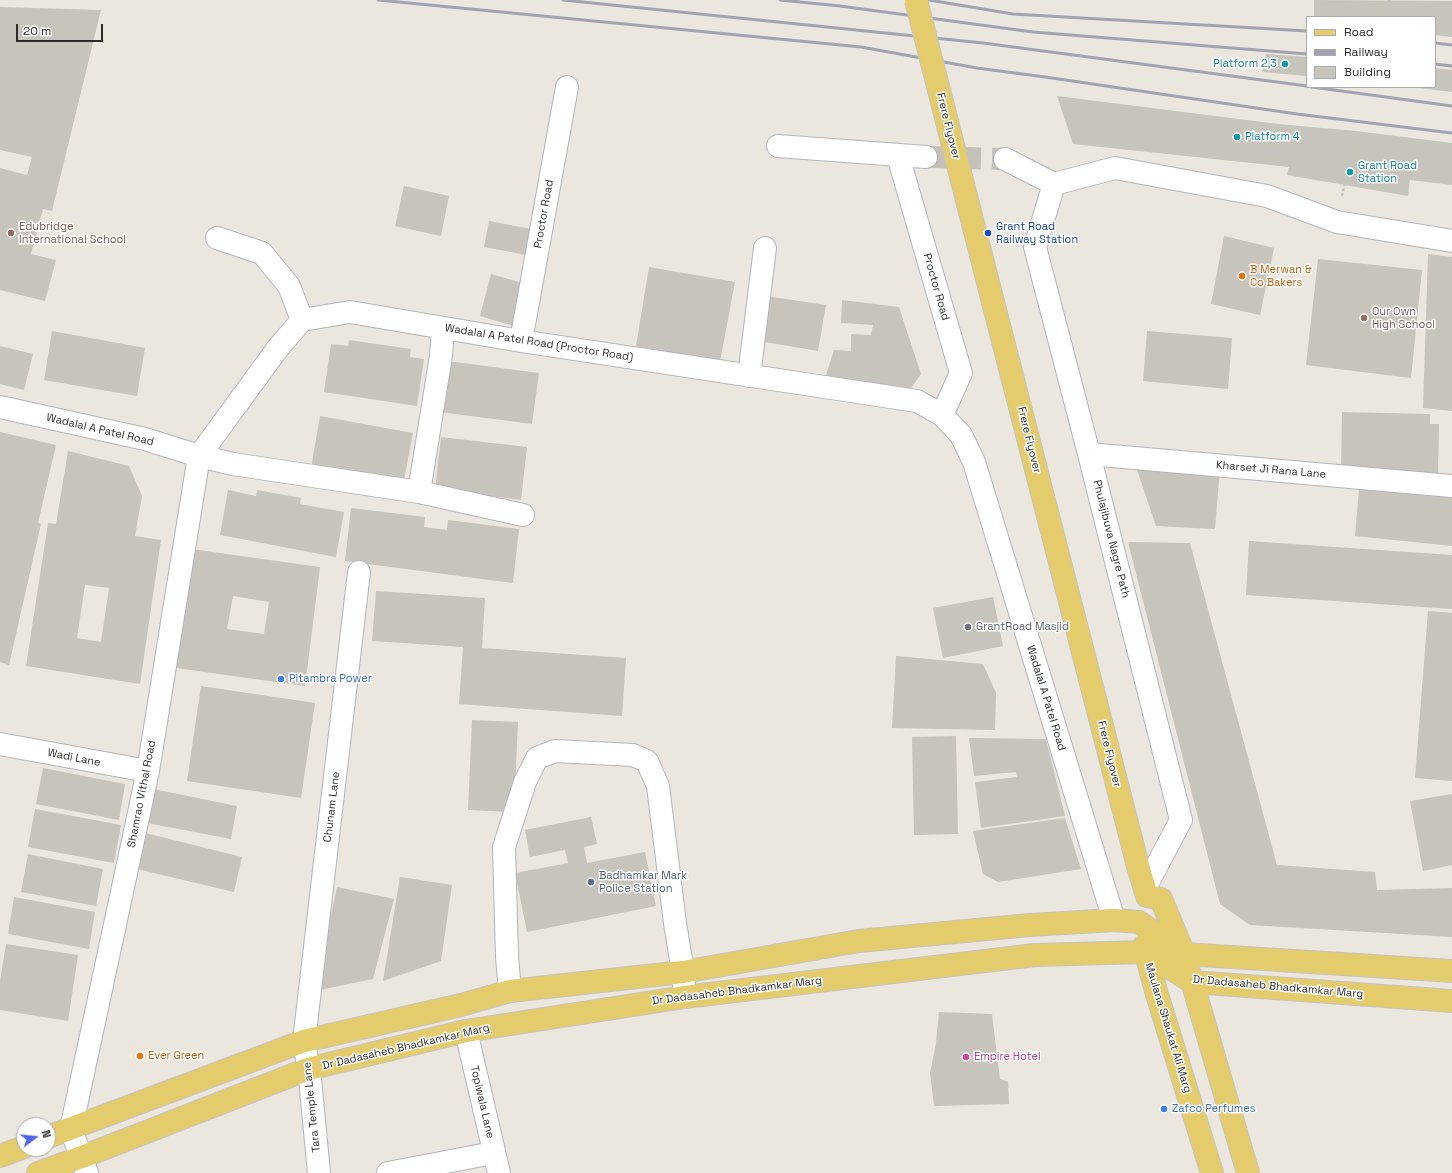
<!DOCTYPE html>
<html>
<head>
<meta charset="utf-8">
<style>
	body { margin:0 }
	#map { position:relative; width:1452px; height:1173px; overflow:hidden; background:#ebe6de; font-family:"Space Grotesk",sans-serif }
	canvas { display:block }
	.legend { position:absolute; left:1306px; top:16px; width:130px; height:72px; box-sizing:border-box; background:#fff; border:1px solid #aaa; margin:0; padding:5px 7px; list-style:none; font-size:12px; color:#2b2b2b }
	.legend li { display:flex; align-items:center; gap:8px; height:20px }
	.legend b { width:20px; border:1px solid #aaa }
	.north { position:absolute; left:16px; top:1117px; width:40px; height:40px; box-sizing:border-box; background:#fff; border:1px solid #aaa; border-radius:50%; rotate:74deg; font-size:11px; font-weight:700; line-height:16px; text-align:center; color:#2b2b2b }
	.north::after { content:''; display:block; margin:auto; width:14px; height:18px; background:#4d65e9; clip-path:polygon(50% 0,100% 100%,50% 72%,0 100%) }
	.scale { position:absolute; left:16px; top:24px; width:87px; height:18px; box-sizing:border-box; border:2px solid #2b2b2b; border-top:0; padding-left:5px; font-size:12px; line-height:14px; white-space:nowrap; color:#2b2b2b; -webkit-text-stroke:3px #fff; paint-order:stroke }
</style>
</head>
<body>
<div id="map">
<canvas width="1452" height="1173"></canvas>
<ul class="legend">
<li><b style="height:5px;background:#e4cb6b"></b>Road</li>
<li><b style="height:5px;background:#a1a3b3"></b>Railway</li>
<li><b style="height:11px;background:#c7c4bc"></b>Building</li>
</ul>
<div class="north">N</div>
<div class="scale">20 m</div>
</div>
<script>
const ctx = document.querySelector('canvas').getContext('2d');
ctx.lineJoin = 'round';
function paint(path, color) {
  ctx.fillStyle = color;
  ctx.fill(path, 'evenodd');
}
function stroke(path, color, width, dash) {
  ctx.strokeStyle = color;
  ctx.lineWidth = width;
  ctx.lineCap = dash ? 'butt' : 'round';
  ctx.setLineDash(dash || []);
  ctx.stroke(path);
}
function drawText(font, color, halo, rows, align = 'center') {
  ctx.font = font + ' "Space Grotesk",sans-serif';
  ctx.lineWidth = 3;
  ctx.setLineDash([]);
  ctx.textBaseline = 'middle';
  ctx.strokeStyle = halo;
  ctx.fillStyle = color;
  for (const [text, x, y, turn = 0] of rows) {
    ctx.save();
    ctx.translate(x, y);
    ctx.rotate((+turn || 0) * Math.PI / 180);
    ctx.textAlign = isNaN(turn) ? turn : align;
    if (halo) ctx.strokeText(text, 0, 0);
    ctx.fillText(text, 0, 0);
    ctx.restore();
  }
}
const building = new Path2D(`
	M 1314,0 L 1452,1 L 1452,37 L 1435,35 L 1435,17 L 1314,17 Z
	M 0,7 L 101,10 L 52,211 L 43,209 L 31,254 L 56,260 L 45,301 L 0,290 L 0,168 L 27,175 L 32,157 L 0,150 Z
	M 1266,54 L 1307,57 L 1307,76 L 1262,72 Z
	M 1435,68 L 1452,70 L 1452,92 L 1419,88 L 1435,87 Z
	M 1057,96 L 1278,124 L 1356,131 L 1452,143 L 1452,185 L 1410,180 L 1408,196 L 1287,175 L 1289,167 L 1073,144 Z
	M 404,186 L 449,196 L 441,236 L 395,226 Z
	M 489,221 L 531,229 L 526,255 L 484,247 Z
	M 1224,236 L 1274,248 L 1260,315 L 1211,304 Z
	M 1428,254 L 1452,257 L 1452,411 L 1423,408 Z
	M 1318,259 L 1422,270 L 1411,378 L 1306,365 Z
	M 649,267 L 735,282 L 720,362 L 636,346 Z
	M 491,274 L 526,284 L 514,326 L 480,316 Z
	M 766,296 L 826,305 L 818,351 L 759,341 Z
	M 842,300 L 899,307 L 921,374 L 909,391 L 825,378 L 834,350 L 851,351 L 851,334 L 871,335 L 873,325 L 841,323 Z
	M 52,331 L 145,348 L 137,396 L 44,380 Z
	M 1147,331 L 1232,338 L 1228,389 L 1143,381 Z
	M 349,340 L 411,349 L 410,357 L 424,359 L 417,406 L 324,392 L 331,344 L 348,346 Z
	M 0,346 L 33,354 L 24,390 L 0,384 Z
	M 447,361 L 539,373 L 532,424 L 440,412 Z
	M 1342,412 L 1430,414 L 1430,424 L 1439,424 L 1438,473 L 1341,471 Z
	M 320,416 L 413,433 L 404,480 L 311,468 Z
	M 0,432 L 56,445 L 38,523 L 41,524 L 9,665 L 0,662 Z
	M 441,437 L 527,447 L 521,500 L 435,489 Z
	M 68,451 L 129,466 L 142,496 L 135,536 L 161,540 L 140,684 L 26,666 L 48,523 L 56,524 ZM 85,585 L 109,588 L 101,642 L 77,638 Z
	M 1134,461 L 1220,468 L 1215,529 L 1156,526 Z
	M 1359,489 L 1452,498 L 1452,546 L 1355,536 Z
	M 228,490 L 256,496 L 257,490 L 301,498 L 300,504 L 344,512 L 336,557 L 220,535 Z
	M 351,508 L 425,517 L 424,527 L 447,530 L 448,520 L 519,529 L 513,583 L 345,561 Z
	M 1249,541 L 1452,555 L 1452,609 L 1246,595 Z
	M 1128,542 L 1190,543 L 1277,865 L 1375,872 L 1377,890 L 1452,888 L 1452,937 L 1250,925 L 1220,904 Z
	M 191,549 L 320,567 L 305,686 L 176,668 ZM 233,596 L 269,602 L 264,634 L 227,629 Z
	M 376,591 L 485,598 L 482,648 L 626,658 L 622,716 L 459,704 L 463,647 L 372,641 Z
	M 993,597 L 1003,646 L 943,658 L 933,608 Z
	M 1428,611 L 1452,613 L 1452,781 L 1415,778 Z
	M 896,656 L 983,664 L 996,693 L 995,730 L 892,728 Z
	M 201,686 L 315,703 L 301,798 L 187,781 Z
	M 472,720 L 518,722 L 514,812 L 468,810 Z
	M 956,736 L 958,834 L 914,835 L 912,737 Z
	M 969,738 L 1046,739 L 1065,816 L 981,828 L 975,782 L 1017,777 L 1016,772 L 974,776 Z
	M 43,768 L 125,784 L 119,820 L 36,804 Z
	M 153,789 L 237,806 L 231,839 L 147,823 Z
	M 1452,794 L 1452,865 L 1423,871 L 1410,801 Z
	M 35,809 L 121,825 L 114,863 L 28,847 Z
	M 591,817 L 597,844 L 584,847 L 587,863 L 645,852 L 656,906 L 527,932 L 515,873 L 568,863 L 565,850 L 530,857 L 525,830 Z
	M 1065,818 L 1081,869 L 998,882 L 983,874 L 973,831 Z
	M 145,833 L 242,857 L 234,892 L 137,869 Z
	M 28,854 L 103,869 L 96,906 L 21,892 Z
	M 400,877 L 452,885 L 441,961 L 383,981 Z
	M 337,887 L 394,899 L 373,979 L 315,991 Z
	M 14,897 L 95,912 L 89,949 L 8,934 Z
	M 6,944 L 78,955 L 68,1021 L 0,1010 L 0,981 Z
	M 939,1012 L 992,1014 L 1000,1079 L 1008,1082 L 1009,1104 L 934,1106 L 930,1073 L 936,1043 Z`);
const minorTunnel = new Path2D(`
	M 926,157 L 1005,159`);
const path = new Path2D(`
	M 1389,0 L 1390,17
	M 1233,146 L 1277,153
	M 1342,196 L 1347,173 L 1345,144 L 1356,131`);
const minor = new Path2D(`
	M 778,146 L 926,157
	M 898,156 L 961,373 L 942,415
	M 1005,159 L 1054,184
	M 1054,184 L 1035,247 L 1089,454 L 1181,820 L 1145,888
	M 1054,184 L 1115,168 L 1267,196 L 1337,222 L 1452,241
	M 217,238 L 262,253 L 289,286 L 302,320
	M 521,341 L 567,87
	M 749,376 L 765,248
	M 0,407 L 145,439 L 199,456 L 233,464 L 419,492 L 523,515
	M 1089,454 L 1452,486
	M 419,492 L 441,356 L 443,328
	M 0,744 L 148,771
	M 510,991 L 507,957 L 504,847 L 525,782 L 537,758 L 555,751 L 633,755 L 647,761 L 658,786 L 675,923 L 683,972 L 685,997
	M 466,1031 L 499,1173
	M 87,1173 L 71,1129 L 148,771 L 199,456 L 278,348 L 302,320 L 350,312 L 521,341 L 917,401 L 942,415 L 961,435 L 974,462 L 1114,920
	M 319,1173 L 310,1079 L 304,1041 L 359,572
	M 388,1173 L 493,1153`);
const major = new Path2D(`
	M 993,302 L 1138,866 L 1147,896
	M 1147,896 L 1161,899 L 1184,954 L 1248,1173
	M 1144,946 L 1156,991 L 1212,1173
	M 48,1137 L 304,1041 L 461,1005 L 510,991 L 683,972 L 859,941 L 1030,925 L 1114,920 L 1139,922 L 1184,954 L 1452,971
	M 0,1156 L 24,1147
	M 38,1173 L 82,1157 L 308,1069 L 466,1031 L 685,997 L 1035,955 L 1145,952 L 1192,982 L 1452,1001`);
const rail = new Path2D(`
	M 378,0 L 861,47 L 977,68 L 1045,77 L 1297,114 L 1452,133
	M 563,0 L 983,43 L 1307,86
	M 780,0 L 840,6 L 1033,32 L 1307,54
	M 929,0 L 1013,14 L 1307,31
	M 1435,43 L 1452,45
	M 1435,64 L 1452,66
	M 1312,87 L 1452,106`);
const majorBridge = new Path2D(`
	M 916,0 L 993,302`);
const markers = [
	[1285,64,4,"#0f9aa8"],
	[1237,137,4,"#0f9aa8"],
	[1350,172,4,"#0f9aa8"],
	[11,233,4,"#8d6e63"],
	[988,233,4,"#1a4fb4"],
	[1242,276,4,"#e8710a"],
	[1364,318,4,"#8d6e63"],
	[968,627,4,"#6b7280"],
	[281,679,4,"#3f7fe0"],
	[591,882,4,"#5c6f8a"],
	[140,1056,4,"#e8710a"],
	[966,1057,4,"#d1479c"],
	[1164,1109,4,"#3f7fe0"]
];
const cultureNames = [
	["Platform 2,3",1277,64,"right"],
	["Platform 4",1245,137],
	["Grant Road",1358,166],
	["Station",1358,179]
];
const streetNames = [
	["Frere Flyover",948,126,76],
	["Proctor Road",544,214,-80],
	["Proctor Road",936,287,74],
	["Wadalal A Patel Road (Proctor Road)",539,343,9],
	["Wadalal A Patel Road",100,430,13],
	["Frere Flyover",1029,440,76],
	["Kharset Ji Rana Lane",1271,470,5],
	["Phulajibuva Nagre Path",1111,539,76],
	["Wadalal A Patel Road",1046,698,73],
	["Frere Flyover",1109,754,76],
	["Wadi Lane",74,758,11],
	["Shamrao Vithal Road",142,794,-79],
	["Chunam Lane",332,807,-83],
	["Dr Dadasaheb Bhadkamkar Marg",1278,987,5],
	["Dr Dadasaheb Bhadkamkar Marg",737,991,-7],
	["Maulana Shaukat Ali Marg",1168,1028,73],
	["Dr Dadasaheb Bhadkamkar Marg",406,1047,-13],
	["Topiwala Lane",482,1102,77],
	["Tara Temple Lane",312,1107,-96]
];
const educationNames = [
	["Edubridge",19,227],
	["International School",19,240],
	["Our Own",1372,312],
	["High School",1372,325]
];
const transitNames = [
	["Grant Road",996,227],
	["Railway Station",996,240]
];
const foodNames = [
	["B Merwan &",1250,270],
	["Co Bakers",1250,283],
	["Ever Green",148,1056]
];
const worshipNames = [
	["GrantRoad Masjid",976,627]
];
const shopNames = [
	["Pitambra Power",289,679],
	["Zafco Perfumes",1172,1109]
];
const serviceNames = [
	["Badhamkar Mark",599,876],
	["Police Station",599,889]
];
const hotelNames = [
	["Empire Hotel",974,1057]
];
paint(building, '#c7c4bc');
stroke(minorTunnel, '#c5c1ba', 22, [22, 11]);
stroke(minor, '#b2b4bd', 24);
stroke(major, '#c4c4c4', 24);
stroke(path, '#c4c4c4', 2.5, [3, 2]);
stroke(minor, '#fff', 22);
stroke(major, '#e4cb6b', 22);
stroke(rail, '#a1a3b3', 3);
stroke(majorBridge, '#c4c4c4', 24, []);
stroke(majorBridge, '#e4cb6b', 22);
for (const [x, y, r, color] of markers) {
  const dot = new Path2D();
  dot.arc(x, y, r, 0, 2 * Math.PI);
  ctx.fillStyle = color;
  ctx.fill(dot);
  stroke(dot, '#fff', 1.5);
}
drawText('11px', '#0d838f', '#fff', cultureNames, 'left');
drawText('11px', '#2b2b2b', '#fff', streetNames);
drawText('11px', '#785e54', '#fff', educationNames, 'left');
drawText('11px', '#164399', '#fff', transitNames, 'left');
drawText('11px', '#c56008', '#fff', foodNames, 'left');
drawText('11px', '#5b616d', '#fff', worshipNames, 'left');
drawText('11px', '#366cbe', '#fff', shopNames, 'left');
drawText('11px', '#4e5e75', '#fff', serviceNames, 'left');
drawText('11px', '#b23c85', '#fff', hotelNames, 'left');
</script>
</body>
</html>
